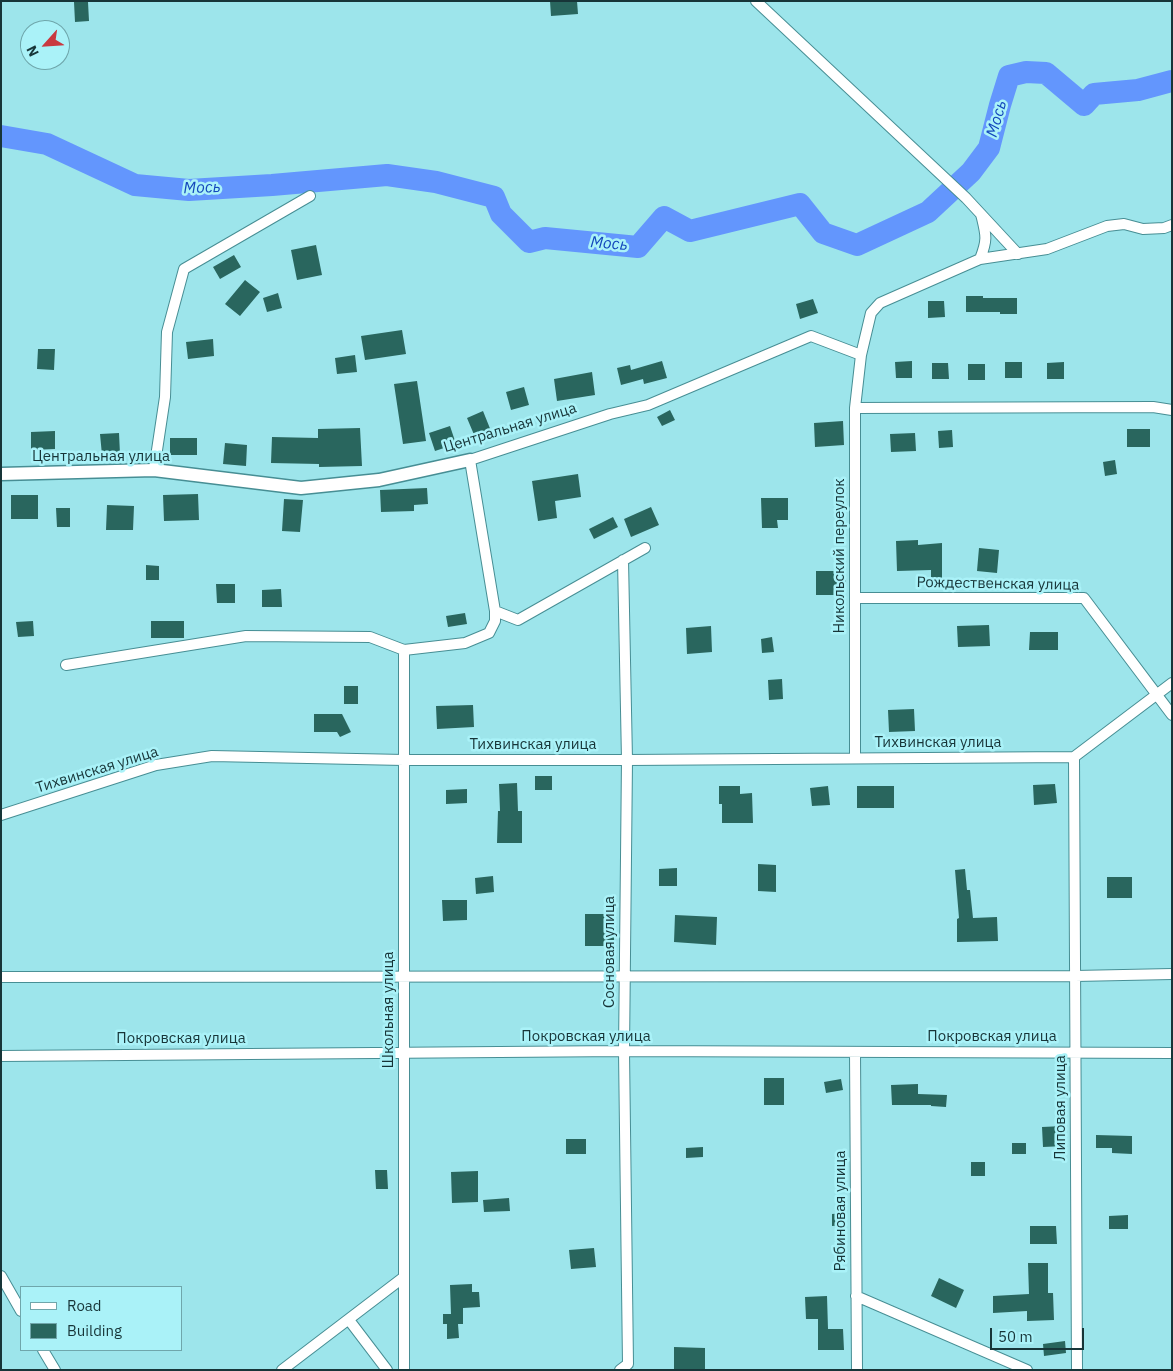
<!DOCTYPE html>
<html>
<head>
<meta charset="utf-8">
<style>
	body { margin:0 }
	#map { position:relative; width:1173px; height:1371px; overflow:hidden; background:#9de5eb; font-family:"IBM Plex Sans",sans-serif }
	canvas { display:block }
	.frame { position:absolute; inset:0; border:2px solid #173538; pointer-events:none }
	.legend { position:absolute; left:20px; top:1286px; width:162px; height:65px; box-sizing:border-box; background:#aaf2f8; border:1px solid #6fa6ab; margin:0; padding:6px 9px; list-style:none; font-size:15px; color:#173538 }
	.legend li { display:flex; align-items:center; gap:10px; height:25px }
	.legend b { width:25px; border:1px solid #6fa6ab }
	.north { position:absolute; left:20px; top:20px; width:50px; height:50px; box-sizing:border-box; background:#aaf2f8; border:1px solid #6fa6ab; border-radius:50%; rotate:244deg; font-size:14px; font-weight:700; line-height:20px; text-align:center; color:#173538 }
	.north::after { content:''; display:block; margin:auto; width:18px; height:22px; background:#c93940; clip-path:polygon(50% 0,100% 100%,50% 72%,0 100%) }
	.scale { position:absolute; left:990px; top:1328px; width:94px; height:22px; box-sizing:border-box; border:2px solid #173538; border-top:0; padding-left:6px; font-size:15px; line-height:18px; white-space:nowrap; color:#173538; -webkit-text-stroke:4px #aaf2f8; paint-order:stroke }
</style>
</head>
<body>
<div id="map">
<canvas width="1173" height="1371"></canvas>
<div class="frame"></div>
<ul class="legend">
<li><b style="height:6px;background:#fff"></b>Road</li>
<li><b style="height:14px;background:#29665e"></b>Building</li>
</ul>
<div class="north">N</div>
<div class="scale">50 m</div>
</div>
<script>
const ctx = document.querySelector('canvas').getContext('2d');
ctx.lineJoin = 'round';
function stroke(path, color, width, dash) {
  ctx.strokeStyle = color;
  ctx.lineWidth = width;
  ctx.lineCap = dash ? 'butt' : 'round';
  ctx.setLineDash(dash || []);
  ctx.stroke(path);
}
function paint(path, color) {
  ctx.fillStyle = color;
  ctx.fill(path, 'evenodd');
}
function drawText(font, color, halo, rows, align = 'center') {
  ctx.font = font + ' "IBM Plex Sans",sans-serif';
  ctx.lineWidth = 5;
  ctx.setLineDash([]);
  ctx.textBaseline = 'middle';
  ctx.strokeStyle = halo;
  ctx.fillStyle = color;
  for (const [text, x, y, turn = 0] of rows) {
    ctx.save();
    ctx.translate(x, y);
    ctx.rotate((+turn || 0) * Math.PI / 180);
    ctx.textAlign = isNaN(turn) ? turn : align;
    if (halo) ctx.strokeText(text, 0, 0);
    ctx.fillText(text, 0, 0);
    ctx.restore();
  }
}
const river = new Path2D(`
	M 1,136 L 47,144 L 135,185 L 189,190 L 272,185 L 387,175 L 436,182 L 494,197 L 501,214 L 529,242 L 545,238 L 638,247 L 664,217 L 690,231 L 800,204 L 823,233 L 857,245 L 928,212 L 971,172 L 989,148 L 1000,105 L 1009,76 L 1026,72 L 1046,73 L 1084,105 L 1094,94 L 1138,90 L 1172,81`);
const building = new Path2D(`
	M 550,1 L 577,1 L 578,14 L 551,16 Z
	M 74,2 L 88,2 L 89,21 L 75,22 Z
	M 316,245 L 322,275 L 297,280 L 291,250 Z
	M 234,255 L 241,267 L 220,279 L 213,267 Z
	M 245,280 L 260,292 L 240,316 L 225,304 Z
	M 278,293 L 282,308 L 267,312 L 263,298 Z
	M 966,296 L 983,296 L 983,298 L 1017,298 L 1017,314 L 1000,314 L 1000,312 L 966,312 Z
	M 813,299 L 818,313 L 800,319 L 796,304 Z
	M 928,301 L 944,301 L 945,317 L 928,318 Z
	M 402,330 L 406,354 L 365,360 L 361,336 Z
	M 213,339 L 214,356 L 188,359 L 186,342 Z
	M 38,349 L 55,349 L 54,370 L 37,369 Z
	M 355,355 L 357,372 L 337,374 L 335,358 Z
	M 662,361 L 667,378 L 644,384 L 643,379 L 621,385 L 617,368 L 630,365 L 631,370 Z
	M 912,361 L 912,378 L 896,378 L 895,362 Z
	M 1005,362 L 1022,362 L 1022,378 L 1005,378 Z
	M 1064,362 L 1064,379 L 1047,379 L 1047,363 Z
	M 932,363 L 948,363 L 949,379 L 932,379 Z
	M 968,364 L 985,364 L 985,380 L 968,380 Z
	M 592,372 L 595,395 L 557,401 L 554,379 Z
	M 417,381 L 426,441 L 403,444 L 394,384 Z
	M 524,387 L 529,405 L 511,410 L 506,392 Z
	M 670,410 L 675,420 L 662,426 L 657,417 Z
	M 483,411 L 491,431 L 475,437 L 467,418 Z
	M 843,421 L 844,445 L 815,447 L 814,423 Z
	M 450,426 L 456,444 L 435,451 L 429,433 Z
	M 360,428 L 362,466 L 319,467 L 319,464 L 271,463 L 272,437 L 318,438 L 318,429 Z
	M 1127,429 L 1150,429 L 1150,447 L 1127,447 Z
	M 952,430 L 953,447 L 939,448 L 938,431 Z
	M 55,431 L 55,449 L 31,450 L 31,432 Z
	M 119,433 L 120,454 L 102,455 L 100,434 Z
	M 915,433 L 916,451 L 891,452 L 890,434 Z
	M 170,438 L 197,438 L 197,455 L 170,455 Z
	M 225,443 L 247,445 L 246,466 L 223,464 Z
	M 1115,460 L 1117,474 L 1105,476 L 1103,462 Z
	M 578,474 L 581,497 L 555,501 L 557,518 L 538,521 L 532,481 Z
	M 427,488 L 428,504 L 414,505 L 414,511 L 381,512 L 380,490 Z
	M 198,494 L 199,520 L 164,521 L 163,495 Z
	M 11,495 L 38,495 L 38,519 L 11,519 Z
	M 761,498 L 788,498 L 788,520 L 777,520 L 778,528 L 762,528 Z
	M 284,499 L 303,500 L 300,532 L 282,531 Z
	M 107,505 L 134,506 L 133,530 L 106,530 Z
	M 651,507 L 659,525 L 631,537 L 624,519 Z
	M 56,508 L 70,508 L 70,527 L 57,527 Z
	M 613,517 L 618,527 L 594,539 L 589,529 Z
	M 918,540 L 918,545 L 942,543 L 942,583 L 931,583 L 931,570 L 897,571 L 896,541 Z
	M 979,548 L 999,550 L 997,573 L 977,571 Z
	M 146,565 L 159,566 L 159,580 L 146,580 Z
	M 816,571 L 846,571 L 845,595 L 816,595 Z
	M 216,584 L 235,584 L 235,603 L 217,603 Z
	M 281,589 L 282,607 L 262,607 L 262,590 Z
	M 465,613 L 467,624 L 448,627 L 446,616 Z
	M 33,621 L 34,636 L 18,637 L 16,622 Z
	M 151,621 L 184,621 L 184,638 L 151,638 Z
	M 989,625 L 990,646 L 958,647 L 957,626 Z
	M 711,626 L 712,652 L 687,654 L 686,628 Z
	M 1030,632 L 1058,632 L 1058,650 L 1029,650 Z
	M 772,637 L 774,652 L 762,653 L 761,639 Z
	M 782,679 L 783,699 L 769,700 L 768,680 Z
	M 344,686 L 358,686 L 358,704 L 344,704 Z
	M 473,705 L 474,727 L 437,729 L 436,706 Z
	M 914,709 L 915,731 L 889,732 L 888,710 Z
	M 314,714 L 342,714 L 351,732 L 340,737 L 337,732 L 314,732 Z
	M 535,776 L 552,776 L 552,790 L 535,790 Z
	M 517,783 L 518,811 L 522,811 L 522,843 L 497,843 L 498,811 L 500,811 L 499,784 Z
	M 1055,784 L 1057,803 L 1034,805 L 1033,785 Z
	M 719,786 L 740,786 L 740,794 L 752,793 L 753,823 L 722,823 L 722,804 L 719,804 Z
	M 828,786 L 830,805 L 812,806 L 810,788 Z
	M 857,786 L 894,786 L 894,808 L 857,808 Z
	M 467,789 L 467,803 L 446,804 L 446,790 Z
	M 758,864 L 776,865 L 776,892 L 758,891 Z
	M 677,868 L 677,886 L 659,886 L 659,869 Z
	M 965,869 L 967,890 L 970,890 L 973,918 L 997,917 L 998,941 L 957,942 L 957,919 L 959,918 L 955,870 Z
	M 493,876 L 494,892 L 476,894 L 475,878 Z
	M 1107,877 L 1132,877 L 1132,898 L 1107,898 Z
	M 442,900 L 467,900 L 467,920 L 443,921 Z
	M 585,914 L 614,914 L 614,946 L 585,946 Z
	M 675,915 L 717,917 L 716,945 L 674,942 Z
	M 764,1078 L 784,1078 L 784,1105 L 764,1105 Z
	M 841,1079 L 843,1090 L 826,1093 L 824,1082 Z
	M 918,1084 L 918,1094 L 947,1095 L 946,1107 L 931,1106 L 931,1105 L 892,1105 L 891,1085 Z
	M 1064,1126 L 1065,1146 L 1043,1147 L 1042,1127 Z
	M 1096,1135 L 1132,1136 L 1132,1154 L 1112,1153 L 1112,1148 L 1096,1148 Z
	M 566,1139 L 586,1139 L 586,1154 L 566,1154 Z
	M 1012,1143 L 1026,1143 L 1026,1154 L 1012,1154 Z
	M 703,1147 L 703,1157 L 686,1158 L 686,1148 Z
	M 971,1162 L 985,1162 L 985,1176 L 971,1176 Z
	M 375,1170 L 387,1170 L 388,1189 L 376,1189 Z
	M 478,1171 L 478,1202 L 452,1203 L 451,1172 Z
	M 509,1198 L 510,1211 L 484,1212 L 483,1200 Z
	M 845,1213 L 846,1225 L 832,1226 L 832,1214 Z
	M 1128,1215 L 1128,1229 L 1109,1229 L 1109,1216 Z
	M 1030,1226 L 1056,1226 L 1057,1244 L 1030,1244 Z
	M 594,1248 L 596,1267 L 571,1269 L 569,1250 Z
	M 1028,1263 L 1048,1263 L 1048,1293 L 1053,1293 L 1054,1320 L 1027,1321 L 1027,1311 L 993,1313 L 993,1296 L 1029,1294 Z
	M 939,1278 L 964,1290 L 956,1308 L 931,1296 Z
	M 472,1284 L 472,1292 L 479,1292 L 480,1307 L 463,1308 L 463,1324 L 458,1324 L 459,1338 L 447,1339 L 447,1324 L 443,1324 L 443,1314 L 451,1314 L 450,1285 Z
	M 827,1296 L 828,1329 L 843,1329 L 844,1350 L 818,1350 L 818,1319 L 806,1319 L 805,1297 Z
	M 1065,1341 L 1066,1353 L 1044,1356 L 1043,1344 Z
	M 674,1347 L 705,1348 L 705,1370 L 674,1369 Z`);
const minor = new Path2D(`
	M 756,1 L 966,198 L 1018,254
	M 980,259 C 988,239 986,235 981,214
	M 855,408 L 1153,407 L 1172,410
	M 154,470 L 165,397 L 167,332 L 184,269 L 310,196
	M 855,598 L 1084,598 L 1172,715
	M 495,611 L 518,620 L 645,548
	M 404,650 L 404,1370
	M 66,665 L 246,636 L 370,637 L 404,650 L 465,643 L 489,633 L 495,621 L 495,611 L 470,460 L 610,414 L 648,405 L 811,336 L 861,355
	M 1074,757 L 1077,1370
	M 1074,757 L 1172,683
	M 855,758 L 855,408 L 861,355 L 871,313 L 880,303 L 980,259 L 1047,249 L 1107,226 L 1124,224 L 1143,229 L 1164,228 L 1172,225
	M 1,815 L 156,765 L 212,756 L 404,760 L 627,760 L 1074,757
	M 1,977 L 1075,976 L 1172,974
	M 855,1052 L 857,1370
	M 1,1056 L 624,1051 L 1172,1053
	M 1,1276 L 21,1311
	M 856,1296 L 1027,1370
	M 349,1320 L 387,1370
	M 43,1350 L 55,1370
	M 282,1370 L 404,1277
	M 620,1370 L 628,1364 L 624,1051 L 627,760 L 623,560`);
const tertiary = new Path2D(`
	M 1,474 L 154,470 L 301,488 L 379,480 L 470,460`);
const streetNames = [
	["Центральная улица",510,428,-17],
	["Центральная улица",101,457],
	["Никольский переулок",840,556,-90],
	["Рождественская улица",998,584,1],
	["Тихвинская улица",938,743],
	["Тихвинская улица",533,745],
	["Тихвинская улица",97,770,-17],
	["Сосновая улица",610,952,-90],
	["Школьная улица",389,1010,-90],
	["Покровская улица",586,1037],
	["Покровская улица",992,1037],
	["Покровская улица",181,1039],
	["Липовая улица",1061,1108,-90],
	["Рябиновая улица",841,1211,-90]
];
const waterNames = [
	["Мось",997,119,-74],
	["Мось",202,188,-2],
	["Мось",609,244,5]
];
stroke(river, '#6396fd', 22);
paint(building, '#29665e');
stroke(minor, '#478e94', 12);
stroke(tertiary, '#478e94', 15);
stroke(minor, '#fff', 10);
stroke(tertiary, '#fff', 12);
drawText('15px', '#173538', '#aaf2f8', streetNames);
drawText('italic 16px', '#1347bc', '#aaf2f8', waterNames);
</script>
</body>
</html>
